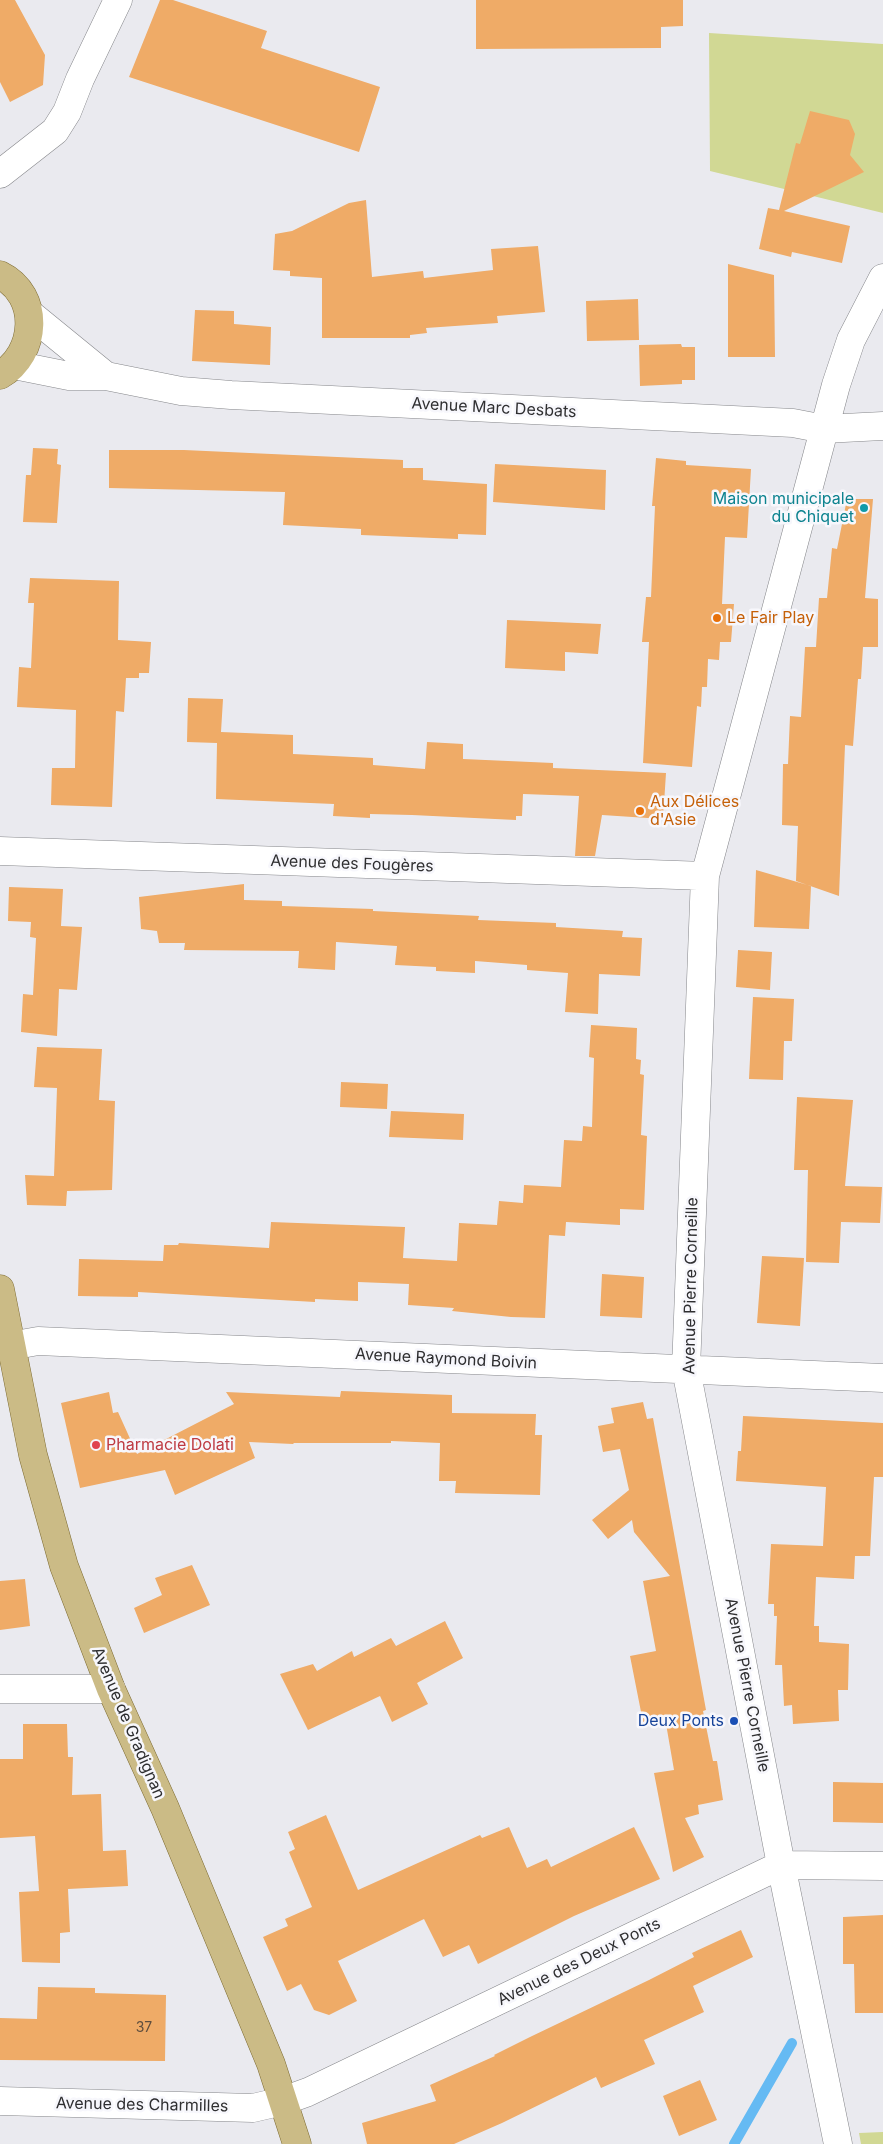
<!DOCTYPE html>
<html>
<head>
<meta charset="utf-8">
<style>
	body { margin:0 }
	canvas { display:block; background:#eaeaef }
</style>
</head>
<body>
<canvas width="883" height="2144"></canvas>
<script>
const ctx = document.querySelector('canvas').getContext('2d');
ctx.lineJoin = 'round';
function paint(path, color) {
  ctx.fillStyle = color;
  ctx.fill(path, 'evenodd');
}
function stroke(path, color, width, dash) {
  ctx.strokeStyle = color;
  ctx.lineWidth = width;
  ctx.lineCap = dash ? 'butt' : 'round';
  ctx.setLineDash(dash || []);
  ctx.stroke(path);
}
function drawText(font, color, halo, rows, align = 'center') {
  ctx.font = font + ' Inter,sans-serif';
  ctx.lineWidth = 5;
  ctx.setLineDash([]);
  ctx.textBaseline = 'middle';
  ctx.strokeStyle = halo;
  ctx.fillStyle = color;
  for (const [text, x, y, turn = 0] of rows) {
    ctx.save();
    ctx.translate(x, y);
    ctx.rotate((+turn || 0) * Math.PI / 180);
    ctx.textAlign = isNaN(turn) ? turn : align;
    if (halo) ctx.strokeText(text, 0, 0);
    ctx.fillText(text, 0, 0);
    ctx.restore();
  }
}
const green = new Path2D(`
	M 709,33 L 883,44 L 883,213 L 710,171 Z
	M 883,2132 L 883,2144 L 861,2144 L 859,2133 Z`);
const stream = new Path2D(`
	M 734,2144 L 792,2043`);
const building = new Path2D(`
	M 0,0 L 15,0 L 45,55 L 43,85 L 10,102 L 0,82 Z
	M 160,0 L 173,0 L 267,31 L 261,48 L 380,87 L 359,152 L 129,77 Z
	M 476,0 L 683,0 L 683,26 L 661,27 L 661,48 L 476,49 Z
	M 810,111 L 849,120 L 855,134 L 850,155 L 864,172 L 784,211 L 850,226 L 842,263 L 792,252 L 791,257 L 759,249 L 768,208 L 779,210 L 796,143 L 800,144 Z
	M 366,200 L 372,277 L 423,271 L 424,278 L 493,270 L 491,249 L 538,246 L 545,312 L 497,316 L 498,323 L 426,328 L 427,333 L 410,335 L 410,338 L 322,338 L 322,278 L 290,276 L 290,271 L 273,270 L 275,234 L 292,231 L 349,203 Z
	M 728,264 L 774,275 L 775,357 L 728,357 Z
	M 638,299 L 639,340 L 587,341 L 586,301 Z
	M 195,310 L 234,311 L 234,324 L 271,327 L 270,365 L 192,361 Z
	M 681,344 L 682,347 L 695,347 L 695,380 L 682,380 L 682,384 L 640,386 L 639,345 Z
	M 33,448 L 58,449 L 57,464 L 61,465 L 57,523 L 23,522 L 26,475 L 31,475 Z
	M 109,450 L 184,450 L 403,460 L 403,468 L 423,468 L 423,480 L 487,484 L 486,535 L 458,534 L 458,539 L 361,535 L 361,529 L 283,525 L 285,492 L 109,488 Z
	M 656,458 L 686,461 L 686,465 L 751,469 L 747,538 L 725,537 L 722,604 L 734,604 L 731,642 L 720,642 L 719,660 L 708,659 L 707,687 L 702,687 L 701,707 L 697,706 L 692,767 L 643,763 L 649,642 L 642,642 L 646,597 L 651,597 L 655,506 L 652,506 Z
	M 495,464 L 606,470 L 605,510 L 493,502 Z
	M 847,499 L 873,499 L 865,598 L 878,599 L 878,647 L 863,647 L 861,679 L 858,679 L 853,746 L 845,745 L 839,896 L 796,881 L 798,826 L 782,825 L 783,764 L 788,764 L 790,716 L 801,717 L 805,647 L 816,647 L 819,598 L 827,598 L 832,548 L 837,549 Z
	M 30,578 L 119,581 L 118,640 L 151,642 L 149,673 L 139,673 L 139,678 L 126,678 L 124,712 L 116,711 L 112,807 L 51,805 L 52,768 L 75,768 L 76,710 L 17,707 L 19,667 L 31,668 L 34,603 L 28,603 Z
	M 507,620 L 601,624 L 598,654 L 565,652 L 565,671 L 505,668 Z
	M 188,698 L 223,699 L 221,732 L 293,735 L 293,754 L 373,758 L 373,765 L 425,769 L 427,742 L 463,744 L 463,759 L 553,763 L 553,768 L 666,773 L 663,819 L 602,815 L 595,856 L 575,856 L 579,796 L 523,794 L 522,816 L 516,816 L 516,820 L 412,815 L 370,814 L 370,818 L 333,816 L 334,804 L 216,799 L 217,743 L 187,742 Z
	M 756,870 L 811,886 L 809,929 L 754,927 Z
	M 244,884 L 244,900 L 282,901 L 282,906 L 373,909 L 373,911 L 479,916 L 478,920 L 556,923 L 556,927 L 623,931 L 622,937 L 642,938 L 640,976 L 599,974 L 598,1014 L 565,1012 L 568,973 L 527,970 L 527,965 L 475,961 L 475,973 L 436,971 L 436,967 L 395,965 L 397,946 L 336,942 L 335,970 L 298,968 L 299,951 L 184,950 L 185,943 L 159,943 L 157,931 L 141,929 L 139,897 Z
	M 9,887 L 63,889 L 61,926 L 82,927 L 77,990 L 59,989 L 57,1036 L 21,1032 L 23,994 L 33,995 L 36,938 L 30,937 L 31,922 L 8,921 Z
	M 738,950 L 772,952 L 770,990 L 736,987 Z
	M 753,997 L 794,999 L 792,1041 L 784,1041 L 783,1080 L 749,1079 Z
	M 591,1025 L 637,1028 L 636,1059 L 641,1060 L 640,1074 L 644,1075 L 641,1135 L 647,1136 L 644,1210 L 620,1209 L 620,1225 L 566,1222 L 565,1236 L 549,1235 L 545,1318 L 511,1317 L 452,1311 L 454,1308 L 408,1305 L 409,1284 L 358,1282 L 358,1301 L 315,1299 L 315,1302 L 138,1292 L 138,1297 L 78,1296 L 79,1259 L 163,1261 L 164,1245 L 178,1245 L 179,1243 L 269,1248 L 271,1222 L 405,1227 L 403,1258 L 457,1261 L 459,1223 L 497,1225 L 499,1201 L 523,1203 L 524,1185 L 561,1187 L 564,1140 L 582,1141 L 583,1126 L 592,1127 L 594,1058 L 589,1057 Z
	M 37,1047 L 102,1049 L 99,1100 L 115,1101 L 112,1190 L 67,1191 L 66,1206 L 27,1205 L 25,1175 L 54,1176 L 57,1088 L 34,1087 Z
	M 341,1082 L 388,1084 L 387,1109 L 340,1107 Z
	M 797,1097 L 853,1100 L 845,1186 L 882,1187 L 880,1223 L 841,1222 L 839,1263 L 806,1262 L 808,1170 L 794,1170 Z
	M 391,1111 L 464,1114 L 463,1140 L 389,1137 Z
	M 762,1256 L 804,1258 L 800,1326 L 757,1323 Z
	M 602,1274 L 644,1277 L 642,1318 L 600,1316 Z
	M 341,1391 L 452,1395 L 452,1413 L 536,1414 L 535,1435 L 542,1435 L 540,1495 L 455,1493 L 456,1481 L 439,1481 L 440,1443 L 391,1441 L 391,1443 L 294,1443 L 293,1444 L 249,1442 L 255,1458 L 175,1495 L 165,1470 L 80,1488 L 61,1403 L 109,1392 L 113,1413 L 118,1412 L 137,1454 L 234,1404 L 226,1392 L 340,1397 Z
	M 643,1402 L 647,1419 L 653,1418 L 706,1710 L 703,1711 L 713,1761 L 717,1761 L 723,1800 L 698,1805 L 699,1814 L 685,1818 L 704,1857 L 673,1872 L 654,1773 L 674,1770 L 665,1718 L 643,1722 L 630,1656 L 656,1651 L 643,1581 L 670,1576 L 634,1532 L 632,1520 L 608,1539 L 592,1520 L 629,1490 L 620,1449 L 603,1452 L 598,1426 L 614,1423 L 611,1408 Z
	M 743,1416 L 883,1423 L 883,1477 L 874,1477 L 870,1556 L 855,1556 L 854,1579 L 816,1577 L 814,1626 L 819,1626 L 819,1642 L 849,1644 L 848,1690 L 838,1690 L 839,1721 L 793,1724 L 792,1705 L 784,1706 L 782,1665 L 775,1665 L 777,1616 L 774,1616 L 774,1604 L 768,1604 L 771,1544 L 823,1546 L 826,1487 L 736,1481 L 738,1451 L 741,1451 Z
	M 192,1565 L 210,1605 L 144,1633 L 134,1608 L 162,1595 L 155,1578 Z
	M 25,1579 L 30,1626 L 0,1630 L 0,1581 Z
	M 445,1621 L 463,1658 L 417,1683 L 428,1704 L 392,1722 L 380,1696 L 308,1730 L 280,1674 L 313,1664 L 317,1671 L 352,1651 L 354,1657 L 391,1638 L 396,1646 Z
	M 23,1724 L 67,1724 L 68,1757 L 73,1757 L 72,1795 L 101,1794 L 103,1851 L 126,1850 L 128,1886 L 68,1889 L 70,1932 L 60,1933 L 60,1963 L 22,1962 L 19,1892 L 39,1891 L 35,1836 L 0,1838 L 0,1759 L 23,1759 Z
	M 833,1782 L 883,1783 L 883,1823 L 833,1822 Z
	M 326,1815 L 358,1890 L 480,1835 L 482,1838 L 509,1827 L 527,1868 L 547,1859 L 551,1867 L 634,1827 L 660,1879 L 574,1916 L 478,1964 L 469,1945 L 443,1957 L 424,1919 L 338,1961 L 357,2001 L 329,2015 L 314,2010 L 301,1984 L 287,1991 L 263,1937 L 288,1926 L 285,1919 L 312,1907 L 289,1852 L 295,1849 L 288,1832 Z
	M 883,1915 L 883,2013 L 855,2013 L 854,1964 L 843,1964 L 843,1917 Z
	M 741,1930 L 753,1957 L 693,1986 L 704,2012 L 644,2040 L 655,2064 L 601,2088 L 596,2077 L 502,2123 L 454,2144 L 367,2144 L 362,2123 L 436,2101 L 430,2085 L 495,2056 L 494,2055 L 530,2037 L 649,1980 L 694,1957 L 692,1953 Z
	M 38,1987 L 95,1988 L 95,1993 L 166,1995 L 165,2061 L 0,2060 L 0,2018 L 37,2019 Z
	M 700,2080 L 717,2120 L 679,2136 L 663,2096 Z`);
const minor = new Path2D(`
	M 0,174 L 55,131 L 67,112 L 80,79 L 118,0
	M 30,314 L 106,376
	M 14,365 L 69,376 L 106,376 L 181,391 L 231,395 L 793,423 L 824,429 L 883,426
	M 0,851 L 705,876
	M 10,1346 L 38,1341 L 883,1378
	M 0,1689 L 111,1689
	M 0,2101 L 253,2108 L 283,2101 L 308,2092 L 781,1865 L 883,1866
	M 838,2144 L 781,1865 L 686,1369 L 705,876 L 836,385 L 851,340 L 883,278`);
const major = new Path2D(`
	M 0,275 C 41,295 37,354 0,375
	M 0,1289 L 33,1455 L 64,1566 L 111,1689 L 165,1808 L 271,2064 L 297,2144`);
const markers = [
	[864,508,5,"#0f9aa8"],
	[717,618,5,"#e8710a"],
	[640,811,5,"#e8710a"],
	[96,1445,5,"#e0444e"],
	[734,1721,5,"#1a4fb4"]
];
const numberNames = [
	["37",144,2028]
];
const streetNames = [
	["Avenue Marc Desbats",494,408,3],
	["Avenue des Fougères",352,864,2],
	["Avenue Pierre Corneille",691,1286,-89],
	["Avenue Raymond Boivin",446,1359,3],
	["Avenue Pierre Corneille",747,1685,79],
	["Avenue de Gradignan",128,1723,67],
	["Avenue des Deux Ponts",579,1962,-26],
	["Avenue des Charmilles",142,2105,1]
];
const cultureNames = [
	["Maison municipale",854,499],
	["du Chiquet",854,517]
];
const foodNames = [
	["Le Fair Play",727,618],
	["Aux Délices",650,802],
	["d'Asie",650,820]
];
const healthNames = [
	["Pharmacie Dolati",106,1445]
];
const transitNames = [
	["Deux Ponts",724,1721]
];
paint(green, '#d1d894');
stroke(stream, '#65baf3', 10);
paint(building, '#efab67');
stroke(minor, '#86878b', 29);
stroke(major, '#7e6c34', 29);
stroke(minor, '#fff', 28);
stroke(major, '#cbbb86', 28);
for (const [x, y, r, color] of markers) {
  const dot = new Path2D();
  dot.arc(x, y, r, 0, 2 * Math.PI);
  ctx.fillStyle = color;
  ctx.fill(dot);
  stroke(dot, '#f7f7fc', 2);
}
drawText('14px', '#5f4e3e', null, numberNames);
drawText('16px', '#2f2f31', '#f7f7fc', streetNames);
drawText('16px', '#0d838f', '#f7f7fc', cultureNames, 'right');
drawText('16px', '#c56008', '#f7f7fc', foodNames, 'left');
drawText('16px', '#be3a42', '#f7f7fc', healthNames, 'left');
drawText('16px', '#164399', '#f7f7fc', transitNames, 'right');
</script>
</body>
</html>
